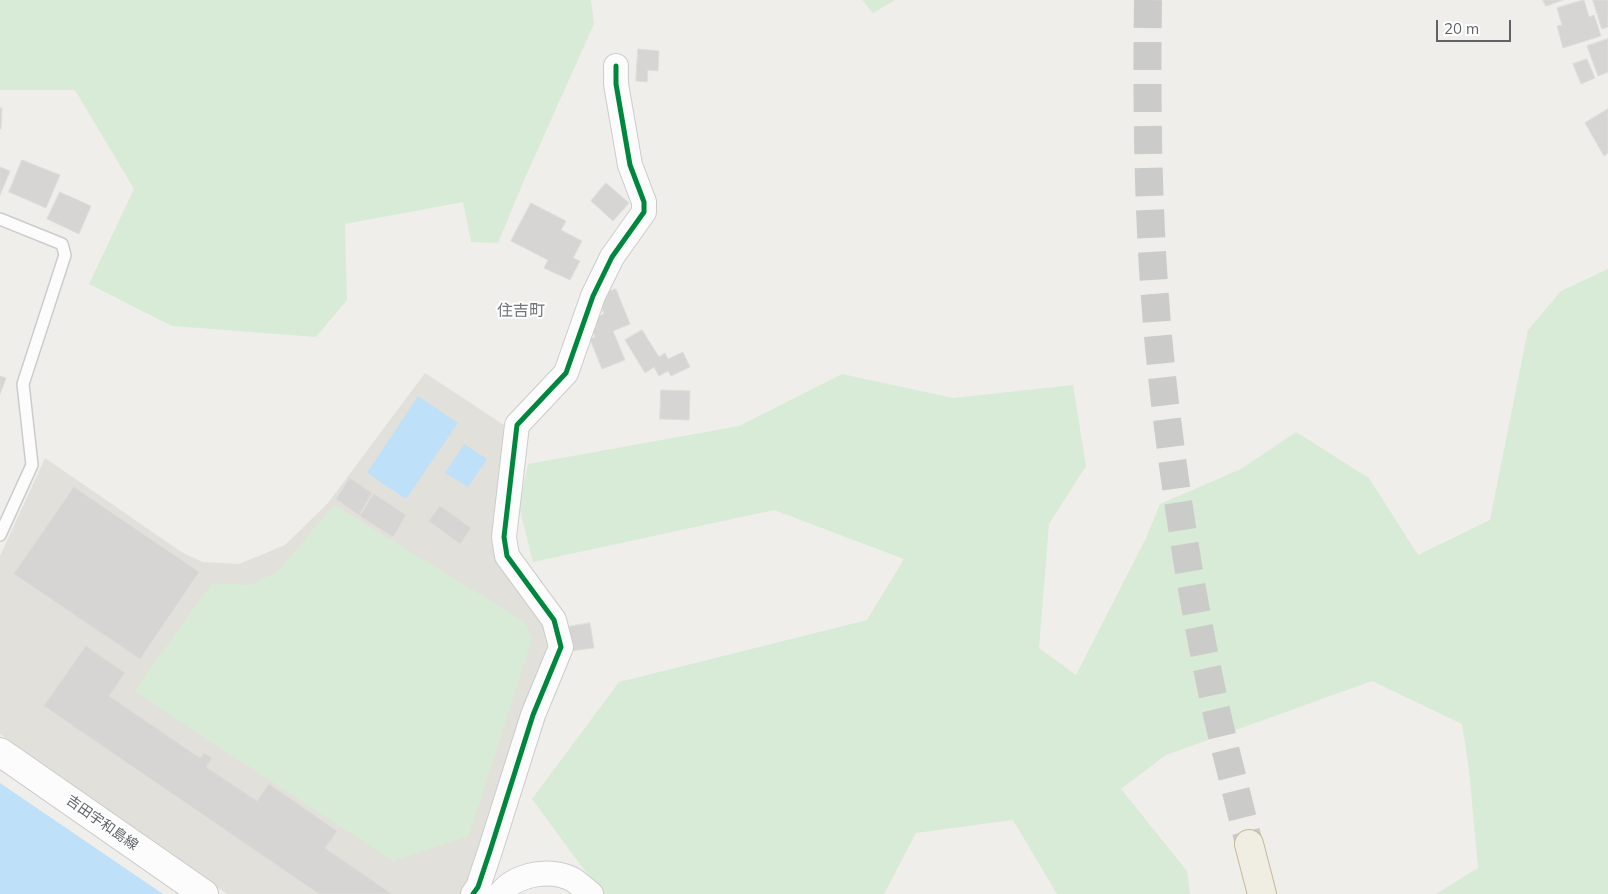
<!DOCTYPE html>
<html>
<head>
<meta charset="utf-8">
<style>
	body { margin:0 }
	#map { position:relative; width:1608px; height:894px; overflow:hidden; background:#efeeea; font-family:Mulish,sans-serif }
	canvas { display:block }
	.scale { position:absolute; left:1436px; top:20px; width:75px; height:22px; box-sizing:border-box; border:2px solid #5f6368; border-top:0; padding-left:6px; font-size:15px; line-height:18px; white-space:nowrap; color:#5f6368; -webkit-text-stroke:4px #fff; paint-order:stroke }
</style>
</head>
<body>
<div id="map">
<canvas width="1608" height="894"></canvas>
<div class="scale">20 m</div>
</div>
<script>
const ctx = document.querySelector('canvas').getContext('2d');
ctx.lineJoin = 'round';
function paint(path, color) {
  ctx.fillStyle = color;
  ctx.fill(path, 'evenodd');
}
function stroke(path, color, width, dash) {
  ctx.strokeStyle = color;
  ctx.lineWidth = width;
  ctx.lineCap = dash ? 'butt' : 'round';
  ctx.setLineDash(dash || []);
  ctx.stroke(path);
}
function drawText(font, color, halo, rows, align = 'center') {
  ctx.font = font + ' Mulish,"Noto Sans JP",sans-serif';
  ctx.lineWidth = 4;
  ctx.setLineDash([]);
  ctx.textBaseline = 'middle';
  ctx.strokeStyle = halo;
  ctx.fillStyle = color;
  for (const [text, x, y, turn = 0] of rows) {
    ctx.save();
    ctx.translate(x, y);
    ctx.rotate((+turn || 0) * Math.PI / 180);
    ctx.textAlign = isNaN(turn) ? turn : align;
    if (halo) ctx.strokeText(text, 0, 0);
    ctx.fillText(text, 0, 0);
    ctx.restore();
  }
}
const education = new Path2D(`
	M 425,373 L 504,425 L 495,554 L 543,622 L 548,644 L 471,880 L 462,894 L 227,894 L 0,734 L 0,556 L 45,458 L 183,553 L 203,562 L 239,564 L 285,545 L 328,503 Z`);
const green = new Path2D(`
	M 0,0 L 591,0 L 594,24 L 525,178 L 498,243 L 471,242 L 463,202 L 345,224 L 347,300 L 316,337 L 172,326 L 89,284 L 134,189 L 75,90 L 0,90 Z
	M 862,0 L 895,0 L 873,13 Z
	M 1608,269 L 1608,894 L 1436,894 L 1478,868 L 1469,770 L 1462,724 L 1372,681 L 1166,755 L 1121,789 L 1187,871 L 1190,894 L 1057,894 L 1013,820 L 916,833 L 884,894 L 604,894 L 599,890 L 532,799 L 619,682 L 867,620 L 904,559 L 774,510 L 533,562 L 519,506 L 528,464 L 739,426 L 842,374 L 953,398 L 1073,385 L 1086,466 L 1049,524 L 1039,648 L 1076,675 L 1146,538 L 1160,504 L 1241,469 L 1296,432 L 1369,478 L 1418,555 L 1490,520 L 1528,330 L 1561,291 Z
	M 334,505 L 525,622 L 532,639 L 469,836 L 393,861 L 134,691 L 212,583 L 250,585 L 278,571 Z`);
const water = new Path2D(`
	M 418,396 L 458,423 L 406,499 L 367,473 Z
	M 464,444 L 487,459 L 468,487 L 445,473 Z
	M 0,783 L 163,894 L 0,894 Z`);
const building = new Path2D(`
	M 1543,0 L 1563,0 L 1546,6 Z
	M 1584,0 L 1589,17 L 1594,15 L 1601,36 L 1563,48 L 1557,26 L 1562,25 L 1557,8 Z
	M 1593,0 L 1608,0 L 1608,27 L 1602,29 Z
	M 1608,39 L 1608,72 L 1598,76 L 1587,46 Z
	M 638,49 L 659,51 L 658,71 L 648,70 L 647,82 L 636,81 Z
	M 1587,59 L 1595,78 L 1581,84 L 1573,64 Z
	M 0,108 L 2,108 L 1,129 L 0,129 Z
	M 1608,109 L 1608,153 L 1604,156 L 1585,123 Z
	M 22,160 L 60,175 L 46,208 L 9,192 Z
	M 0,167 L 10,171 L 0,195 Z
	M 606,183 L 629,203 L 613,221 L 591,201 Z
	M 60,192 L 91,206 L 79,234 L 47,219 Z
	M 531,203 L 566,221 L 561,230 L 582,241 L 573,258 L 580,261 L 570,280 L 544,268 L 548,260 L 511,241 Z
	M 616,289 L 630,324 L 613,331 L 625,360 L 602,369 L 590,339 L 595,337 L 592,329 L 597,327 L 594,318 L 604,314 L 597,296 Z
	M 642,330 L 659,357 L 665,353 L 668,359 L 683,352 L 690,367 L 671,376 L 668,371 L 659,376 L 654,367 L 645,373 L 625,340 Z
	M 0,376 L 6,378 L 0,394 Z
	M 661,390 L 690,391 L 689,420 L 660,419 Z
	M 350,478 L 372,493 L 359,515 L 336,499 Z
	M 74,487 L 199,572 L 140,659 L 14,574 Z
	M 374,494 L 406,515 L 393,537 L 360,516 Z
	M 440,506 L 471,528 L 460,544 L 429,521 Z
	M 590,623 L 594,648 L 570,651 L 567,627 Z
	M 86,646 L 125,673 L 109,696 L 200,758 L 204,753 L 212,758 L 206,767 L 257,801 L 269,784 L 337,831 L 325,848 L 392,894 L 319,894 L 44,706 Z`);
const highwayTunnel = new Path2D(`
	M 1148,0 C 1146,137 1149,275 1166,411 C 1177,501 1191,593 1210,682 C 1221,736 1236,790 1249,844`);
const lane = new Path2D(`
	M 0,219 L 62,244 L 65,255 L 23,384 L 32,465 L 0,535`);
const street = new Path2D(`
	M 473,894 L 478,887 L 490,851 L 533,715 L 561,647 L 554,620 L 507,556 L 504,537 L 517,425 L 566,373 L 593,296 L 612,257 L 644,212 L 644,202 L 630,165 L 616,84 L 616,66
	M 500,894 C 516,874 549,868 572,879 C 578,883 585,889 591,894`);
const secondary = new Path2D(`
	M 0,752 L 204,894`);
const highway = new Path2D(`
	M 1249,844 L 1262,894`);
const cycleway = new Path2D(`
	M 473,894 L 478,887 L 490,851 L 533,715 L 561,647 L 554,620 L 507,556 L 504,537 L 517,425 L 566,373 L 593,296 L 612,257 L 644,212 L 644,202 L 630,165 L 616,84 L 616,66`);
const streetNames = [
	["吉田宇和島線",102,823,35]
];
const quarterNames = [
	["住吉町",521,311]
];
paint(education, '#e2e0da');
paint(green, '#d8ebd6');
paint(water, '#bfe0f9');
paint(building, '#d6d5d3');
stroke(building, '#deddd9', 1);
stroke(highwayTunnel, '#cbcbca', 28, [28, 14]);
stroke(lane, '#cbcccc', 14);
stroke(street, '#cbcccc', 26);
stroke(secondary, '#cacacb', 30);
stroke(highway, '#c8b996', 30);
stroke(lane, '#fdfcfc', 11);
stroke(street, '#fdfcfc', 24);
stroke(secondary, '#fdfcfc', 28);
stroke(highway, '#f0ede3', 28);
stroke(cycleway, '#00873e', 5);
drawText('14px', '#5f6368', '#fff', streetNames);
drawText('16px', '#70757a', '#fff', quarterNames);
</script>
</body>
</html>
